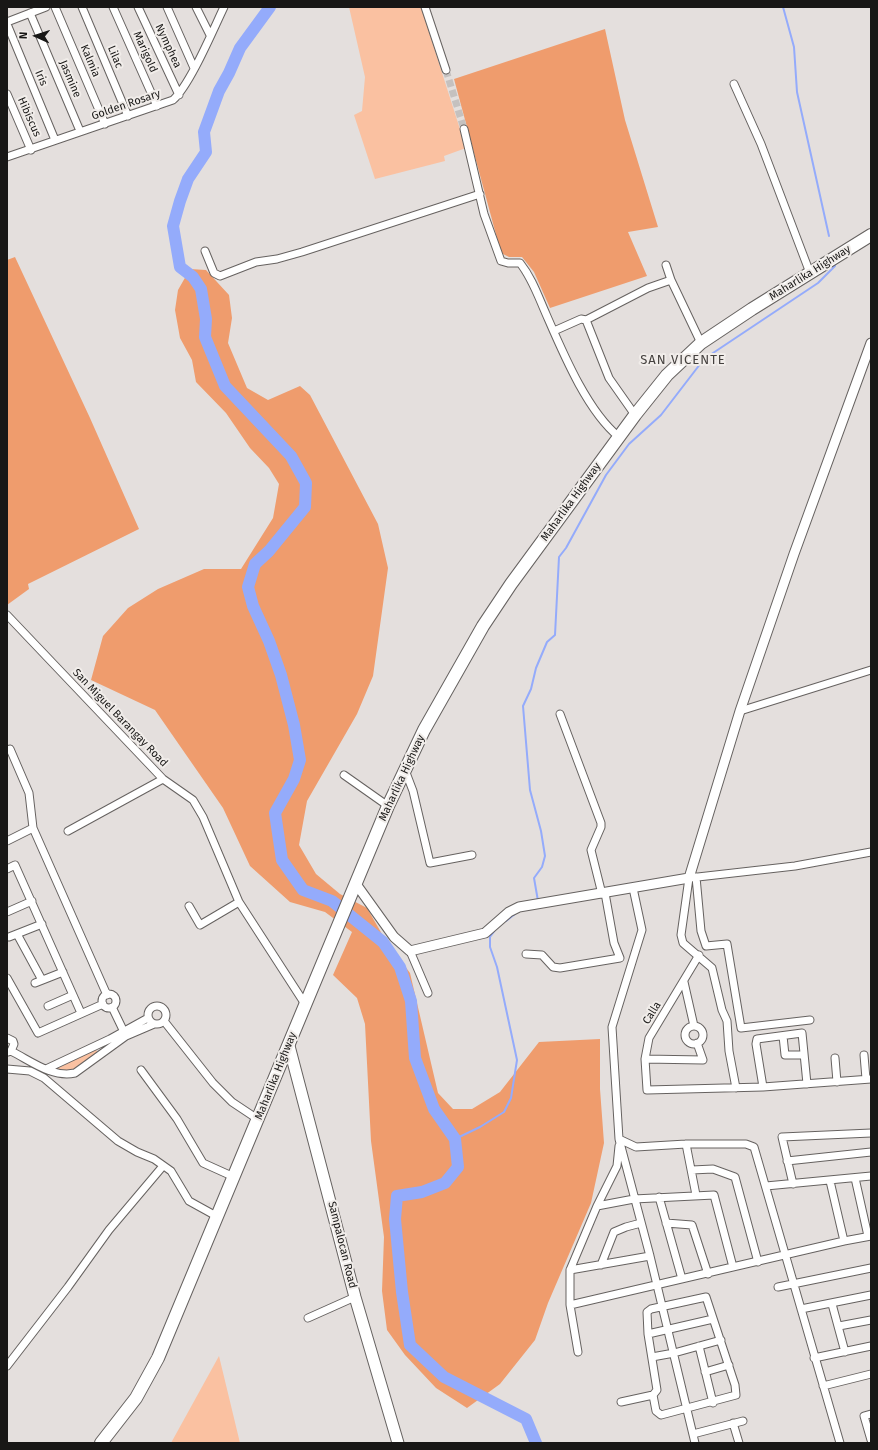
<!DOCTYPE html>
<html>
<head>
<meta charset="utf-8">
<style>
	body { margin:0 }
	#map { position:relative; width:878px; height:1450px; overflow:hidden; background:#e4dfdd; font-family:"Fira Sans",sans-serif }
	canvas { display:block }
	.frame { position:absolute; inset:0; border:8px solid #181716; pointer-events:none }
	.north { position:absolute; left:16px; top:16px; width:40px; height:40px; -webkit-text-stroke:3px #f1edea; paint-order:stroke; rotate:273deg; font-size:11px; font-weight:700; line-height:16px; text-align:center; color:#181716 }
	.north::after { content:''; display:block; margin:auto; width:14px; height:18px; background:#181716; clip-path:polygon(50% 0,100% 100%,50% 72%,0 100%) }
</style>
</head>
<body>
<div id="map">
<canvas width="878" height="1450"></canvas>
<div class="frame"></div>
<div class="north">N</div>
</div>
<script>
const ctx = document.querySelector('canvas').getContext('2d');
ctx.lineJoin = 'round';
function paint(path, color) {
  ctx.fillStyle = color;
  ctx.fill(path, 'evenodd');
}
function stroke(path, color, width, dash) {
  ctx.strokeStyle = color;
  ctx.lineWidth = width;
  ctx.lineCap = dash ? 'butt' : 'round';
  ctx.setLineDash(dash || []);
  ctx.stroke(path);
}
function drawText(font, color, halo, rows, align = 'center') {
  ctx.font = font + ' "Fira Sans",sans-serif';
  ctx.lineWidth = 4;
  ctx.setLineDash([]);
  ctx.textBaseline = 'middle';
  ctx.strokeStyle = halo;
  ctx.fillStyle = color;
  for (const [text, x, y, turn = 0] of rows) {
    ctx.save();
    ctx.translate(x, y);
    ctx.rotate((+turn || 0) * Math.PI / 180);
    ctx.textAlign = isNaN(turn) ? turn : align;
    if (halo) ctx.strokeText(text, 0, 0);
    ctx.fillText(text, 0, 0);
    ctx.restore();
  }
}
const green = new Path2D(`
	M 349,7 L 421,7 L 466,148 L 444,156 L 445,161 L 375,179 L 354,115 L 362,111 L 365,77 Z
	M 96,1049 L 98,1054 C 80,1068 78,1074 55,1069 Z
	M 219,1356 L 240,1443 L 171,1443 Z`);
const forest = new Path2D(`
	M 605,29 L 625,120 L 658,227 L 628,232 L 647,276 L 550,308 L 534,272 L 522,257 L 509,257 L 501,253 L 454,79 Z
	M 15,257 L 90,418 L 139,529 L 28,584 L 29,589 L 7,605 L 7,260 Z
	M 190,269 L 206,270 L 229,295 L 232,318 L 228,343 L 247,388 L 268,400 L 300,386 L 310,395 L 378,524 L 388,568 L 373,676 L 357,714 L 307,801 L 299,845 L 316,874 L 340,894 L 367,908 L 386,941 L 410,973 L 438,1093 L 453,1109 L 472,1109 L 500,1092 L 539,1042 L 600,1039 L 600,1089 L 604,1143 L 591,1203 L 548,1303 L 535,1340 L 500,1384 L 467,1408 L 436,1388 L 405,1355 L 387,1330 L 382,1291 L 384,1237 L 371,1141 L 365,1024 L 357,998 L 333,975 L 352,932 L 325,912 L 290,902 L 250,866 L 223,808 L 155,710 L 91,680 L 103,636 L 128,608 L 158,589 L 204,569 L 241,569 L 273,518 L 279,484 L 269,468 L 250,448 L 226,413 L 196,382 L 192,360 L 180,338 L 175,310 L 178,290 Z`);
const stream = new Path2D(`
	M 783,7 L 794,47 L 797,92 L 829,236
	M 538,901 L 534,878 L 542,867 L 545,856 L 541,831 L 530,790 L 523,706 L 531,689 L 536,668 L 547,642 L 555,635 L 559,557 L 566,548 L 606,475 L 629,444 L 661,415 L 704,359 L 818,283 L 835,266
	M 506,921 L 515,914
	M 455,1139 L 480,1127 L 504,1112 L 511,1098 L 517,1060 L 497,967 L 490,947 L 490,937 L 495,930`);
const river = new Path2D(`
	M 270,7 L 240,48 L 229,73 L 219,91 L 204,132 L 206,152 L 188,179 L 180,201 L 173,226 L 180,267 L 193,277 L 201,289 L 206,319 L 205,337 L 225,386 L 291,456 L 306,483 L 305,507 L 269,551 L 255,564 L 248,587 L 253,606 L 269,641 L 281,675 L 294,725 L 300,760 L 294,779 L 275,813 L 282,860 L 303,890 L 332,901 L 383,942 L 400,967 L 411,1001 L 415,1058 L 434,1109 L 455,1139 L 458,1167 L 445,1183 L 422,1192 L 397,1196 L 395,1219 L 402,1292 L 410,1345 L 444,1377 L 526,1419 L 536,1443`);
const minorTunnel = new Path2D(`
	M 446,70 L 464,129`);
const minor = new Path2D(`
	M 55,7 L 105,124
	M 82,7 L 128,116
	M 113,7 L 157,106
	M 138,7 L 179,95
	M 167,7 L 194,68
	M 196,7 L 210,35
	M 425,7 L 446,70
	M 30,13 L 80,131
	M 7,22 L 46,7
	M 7,24 L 55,140
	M 734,84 L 761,144 L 810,273
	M 7,94 L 31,150
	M 464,129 L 484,214 L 501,261 L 508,263 L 520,263 C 532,278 538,296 546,314 C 563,353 587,411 619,437
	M 7,157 L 173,100 C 190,85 213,30 224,7
	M 205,251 L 214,273 L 220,276 L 256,262 L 277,259 L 302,252 L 480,194
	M 666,265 L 671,280
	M 586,320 L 609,378 L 635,415
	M 554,331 L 581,319 L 586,320 L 648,288 L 671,280 L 701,343
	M 7,615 L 163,779 L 193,800 L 203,817 L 239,902 L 305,1004
	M 740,711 L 871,670
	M 560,714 L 601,823 L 601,827 L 591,850 L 602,894
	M 7,750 L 10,749 L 29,793 L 33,828 L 107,995
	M 405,770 L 413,791 L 430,863 L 472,855
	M 344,775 L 388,806
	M 68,831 L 163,779
	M 7,841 L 33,828
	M 7,869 L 15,865 L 81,1013
	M 696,877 L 701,931 L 706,946 L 727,944 L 741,1028 L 810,1020
	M 633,888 L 642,930 L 612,1027 L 619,1139 L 636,1147 L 686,1144 L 746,1144 L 754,1147 L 840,1443
	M 189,906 L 200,925 L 239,902
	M 7,912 L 32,901
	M 17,934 L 42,980
	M 9,937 L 42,924
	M 410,951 L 428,993
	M 526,954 L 542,955 L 553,967 L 560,968 L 620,958 L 614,943 L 605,893
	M 699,955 L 649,1038 L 645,1059 L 647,1090 L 763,1087 L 871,1079
	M 7,978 L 38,1033 L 103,1004
	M 684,982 L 694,1026
	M 35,983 L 63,972
	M102 1001a7 7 0 1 1 14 0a7 7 0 1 1-14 0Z
	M148 1015a9 9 0 1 1 18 0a9 9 0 1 1-18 0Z
	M 48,1006 L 73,995
	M 112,1007 L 125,1034
	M 164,1021 L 213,1083 L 232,1102 L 259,1120
	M685 1035a9 9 0 1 1 18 0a9 9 0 1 1-18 0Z
	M 783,1036 L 785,1055 L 804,1055
	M 7,1038 L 13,1041 L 14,1044 L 11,1051 L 8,1052
	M 11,1051 C 31,1061 52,1078 75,1073 L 126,1036 L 154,1024
	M 864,1055 L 866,1079
	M 835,1058 L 837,1082
	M 645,1059 L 703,1060 L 697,1043
	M 7,1069 L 30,1071 L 44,1078 L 118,1141 L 137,1152 L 154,1159 L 171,1171 L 189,1201 L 218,1217
	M 46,1069 L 110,1039 L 148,1018
	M 141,1070 L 177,1119 L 203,1163 L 234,1177
	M 763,1087 L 756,1044 L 757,1039 L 802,1033 L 807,1084
	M 736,1088 L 729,1051 L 727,1021 L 722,1010 L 712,968 L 683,943 L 681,935 L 689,878 L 795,866 L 871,852
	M 619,1139 L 650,1256 L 695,1443
	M 686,1144 L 696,1195
	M 787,1161 L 871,1152
	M 692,1170 L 713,1169 L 735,1177 L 758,1262
	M 855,1178 L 868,1236
	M 830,1181 L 844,1241
	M 793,1184 L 782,1137 L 871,1133
	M 766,1186 L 871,1176
	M 659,1197 L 682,1279
	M 597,1206 L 617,1166 L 619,1146
	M 666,1223 L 692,1225 L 708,1274
	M 601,1265 L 614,1232 L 626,1227 L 641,1223
	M 733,1267 L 714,1195 L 634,1199 L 597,1206 L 570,1270 L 570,1305 L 844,1241 L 871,1236
	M 570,1270 L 650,1256
	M 778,1287 L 871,1268
	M 832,1304 L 845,1352
	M 570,1305 L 578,1352
	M 801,1309 L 871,1295
	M 308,1318 L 355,1297
	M 839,1326 L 871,1320
	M 648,1334 L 713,1319
	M 699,1346 L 713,1403
	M 652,1357 L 674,1353 L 721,1340
	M 814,1358 L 871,1346
	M 7,1366 L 68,1287 L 109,1230 L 163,1166
	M 705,1372 L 729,1365
	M 823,1386 L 871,1374
	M 621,1402 L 653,1395 L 657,1390 L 648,1334 L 647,1312 L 651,1309 L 706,1297 L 735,1385 L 736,1395 L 661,1415 L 656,1411 L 653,1395
	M 871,1414 L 864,1416 L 871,1440
	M 733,1423 L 739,1443
	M 693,1434 L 743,1421`);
const tertiary = new Path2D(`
	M 356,884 L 394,937 L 410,951 L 485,933 L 509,912 L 519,907 L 689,878 L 740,711 L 794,554 L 871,343`);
const secondary = new Path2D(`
	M 289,1046 L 355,1297 L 398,1443`);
const trunk = new Path2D(`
	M 101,1443 L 136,1398 L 158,1358 L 388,806 L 424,730 L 483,626 L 511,584 L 635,415 L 667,375 L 701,343 L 752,309 L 871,235`);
const streetNames = [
	["Nymphea",168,46,65],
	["Marigold",145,52,66],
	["Lilac",115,57,67],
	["Kalmia",90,61,67],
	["Iris",41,78,67],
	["Jasmine",70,79,67],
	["Golden Rosary",126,105,-19],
	["Hibiscus",29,117,66],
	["Maharlika Highway",810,273,-32],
	["Maharlika Highway",571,502,-54],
	["San Miguel Barangay Road",120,718,46],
	["Maharlika Highway",402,778,-65],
	["Calla",652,1013,-58],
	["Maharlika Highway",276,1076,-68],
	["Sampalocan Road",342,1245,76]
];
const quarterNames = [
	["SAN VICENTE",683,360]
];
paint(green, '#fac1a1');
paint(forest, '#ef9c6d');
stroke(stream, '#94abfb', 2);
stroke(river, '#94abfb', 12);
stroke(minorTunnel, '#c5c1bf', 7, [7, 3.5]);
stroke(minor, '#666260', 9);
stroke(tertiary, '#666260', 11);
stroke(secondary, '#666260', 13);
stroke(trunk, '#666260', 14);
stroke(minor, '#fff', 7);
stroke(tertiary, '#fff', 9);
stroke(secondary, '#fff', 11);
stroke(trunk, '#fff', 12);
drawText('11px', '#181716', '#f1edea', streetNames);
ctx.letterSpacing = '1px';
drawText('13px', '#44403e', '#f1edea', quarterNames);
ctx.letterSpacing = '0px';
</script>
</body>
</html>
